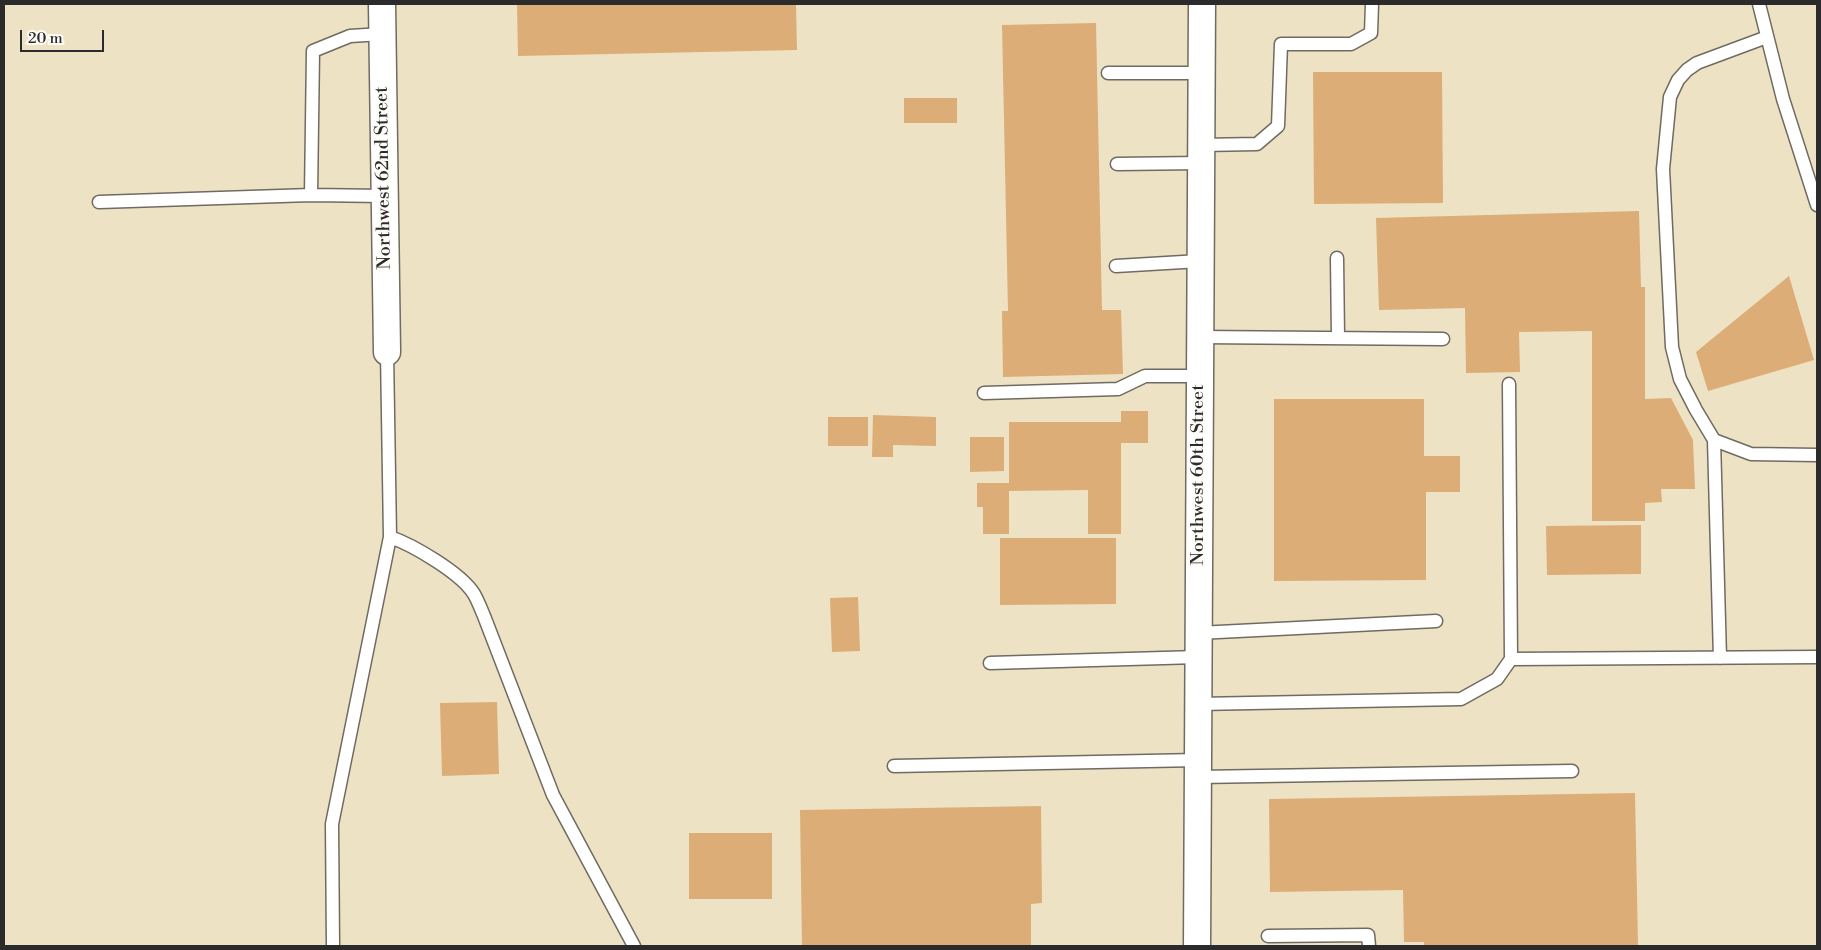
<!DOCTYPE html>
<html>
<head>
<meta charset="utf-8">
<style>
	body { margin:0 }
	#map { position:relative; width:1821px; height:950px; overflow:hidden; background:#eee2c4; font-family:"Libre Bodoni",serif }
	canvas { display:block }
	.frame { position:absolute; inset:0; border:5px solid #2b2b2b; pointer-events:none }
	.scale { position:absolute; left:20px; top:30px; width:84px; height:22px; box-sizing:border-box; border:2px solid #2b2b2b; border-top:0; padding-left:6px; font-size:15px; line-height:18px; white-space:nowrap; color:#2b2b2b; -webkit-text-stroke:4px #fdfcf7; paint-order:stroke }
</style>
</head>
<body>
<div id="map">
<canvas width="1821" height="950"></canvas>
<div class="frame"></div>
<div class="scale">20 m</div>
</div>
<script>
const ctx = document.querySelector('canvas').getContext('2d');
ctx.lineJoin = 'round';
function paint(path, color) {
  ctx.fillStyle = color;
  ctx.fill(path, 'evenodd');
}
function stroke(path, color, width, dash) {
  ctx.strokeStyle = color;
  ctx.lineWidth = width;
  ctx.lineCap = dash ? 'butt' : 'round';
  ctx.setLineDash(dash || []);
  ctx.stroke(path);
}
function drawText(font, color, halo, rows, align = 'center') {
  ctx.font = font + ' "Libre Bodoni",serif';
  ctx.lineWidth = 4;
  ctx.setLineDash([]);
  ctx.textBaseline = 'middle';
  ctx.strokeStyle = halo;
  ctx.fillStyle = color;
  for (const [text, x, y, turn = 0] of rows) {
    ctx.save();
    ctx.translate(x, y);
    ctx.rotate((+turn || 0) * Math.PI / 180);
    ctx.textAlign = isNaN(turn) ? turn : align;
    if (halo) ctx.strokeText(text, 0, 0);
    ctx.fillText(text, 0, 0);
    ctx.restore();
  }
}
const building = new Path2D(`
	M 517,4 L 796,4 L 797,50 L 518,56 Z
	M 1096,23 L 1102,310 L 1121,310 L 1123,374 L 1003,377 L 1002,311 L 1008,311 L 1002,25 Z
	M 1313,72 L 1442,72 L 1443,203 L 1314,204 Z
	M 904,98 L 957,98 L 957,123 L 904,123 Z
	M 1639,211 L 1641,287 L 1645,287 L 1645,399 L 1671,398 L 1693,440 L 1695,489 L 1661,489 L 1662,502 L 1645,503 L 1645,521 L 1592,521 L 1592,331 L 1519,332 L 1520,372 L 1466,373 L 1465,308 L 1379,310 L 1376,218 Z
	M 1789,276 L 1814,360 L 1708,391 L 1696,352 Z
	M 1274,399 L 1424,399 L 1424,456 L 1460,456 L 1460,492 L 1426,492 L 1426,580 L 1274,581 Z
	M 1121,411 L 1148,411 L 1148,443 L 1121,443 L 1121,534 L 1088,534 L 1088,490 L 1009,491 L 1009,534 L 983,534 L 983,507 L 977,507 L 977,483 L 1009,483 L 1009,422 L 1121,422 Z
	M 873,415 L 936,417 L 936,446 L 893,445 L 893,457 L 872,457 Z
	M 828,417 L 868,417 L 868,446 L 828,446 Z
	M 970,437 L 1004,437 L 1004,471 L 970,472 Z
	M 1641,525 L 1641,574 L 1547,575 L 1546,526 Z
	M 1000,538 L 1116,538 L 1116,604 L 1000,605 Z
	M 858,597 L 860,651 L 832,652 L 830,598 Z
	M 497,702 L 499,774 L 442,776 L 440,703 Z
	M 1635,793 L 1638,946 L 1424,946 L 1424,942 L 1404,942 L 1403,890 L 1270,892 L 1269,799 Z
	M 1041,806 L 1042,903 L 1031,904 L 1031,946 L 802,946 L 800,810 Z
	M 689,833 L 772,833 L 772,899 L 689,899 Z`);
const lane = new Path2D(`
	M 1759,4 L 1783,99 L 1817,205
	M 382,34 L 350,36 L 313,51 L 311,195 L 384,196
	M 1767,37 L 1697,63 L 1687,70 L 1678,80 L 1670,97 L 1663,169 L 1672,347 L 1680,379 L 1696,410 L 1714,440 L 1751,454 L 1817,455
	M 1108,73 L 1201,73
	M 1201,145 L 1257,144 L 1278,126 L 1281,44 L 1351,44 L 1371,33 L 1372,4
	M 1117,164 L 1201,163
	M 99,202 L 311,195
	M 1337,258 L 1338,338
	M 1116,266 L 1200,261
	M 1200,337 L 1443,339
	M 1509,384 L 1511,659 L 1817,657
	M 984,393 L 1118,389 L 1145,376 L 1200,376
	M 1714,440 L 1720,658
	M 390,537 C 413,545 461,573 474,594 C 478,601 481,609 484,616 L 553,795 L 634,946
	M 1198,633 L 1436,621
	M 990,663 L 1198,657
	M 1198,704 L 1461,699 L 1497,679 L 1511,659
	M 894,766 L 1198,760
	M 1198,777 L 1572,771
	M 1268,936 L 1368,935 L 1369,946
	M 333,946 L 332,824 L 390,537 L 387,352`);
const street = new Path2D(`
	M 382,4 L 387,352
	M 1197,946 L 1202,4`);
const streetNames = [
	["Northwest 62nd Street",384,178,-91],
	["Northwest 60th Street",1199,475,-90]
];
paint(building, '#dcad77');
stroke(lane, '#6f6b61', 15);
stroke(street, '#6f6b61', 29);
stroke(lane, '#fff', 12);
stroke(street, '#fff', 26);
drawText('18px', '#2b2b2b', '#fdfcf7', streetNames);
</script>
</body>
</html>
